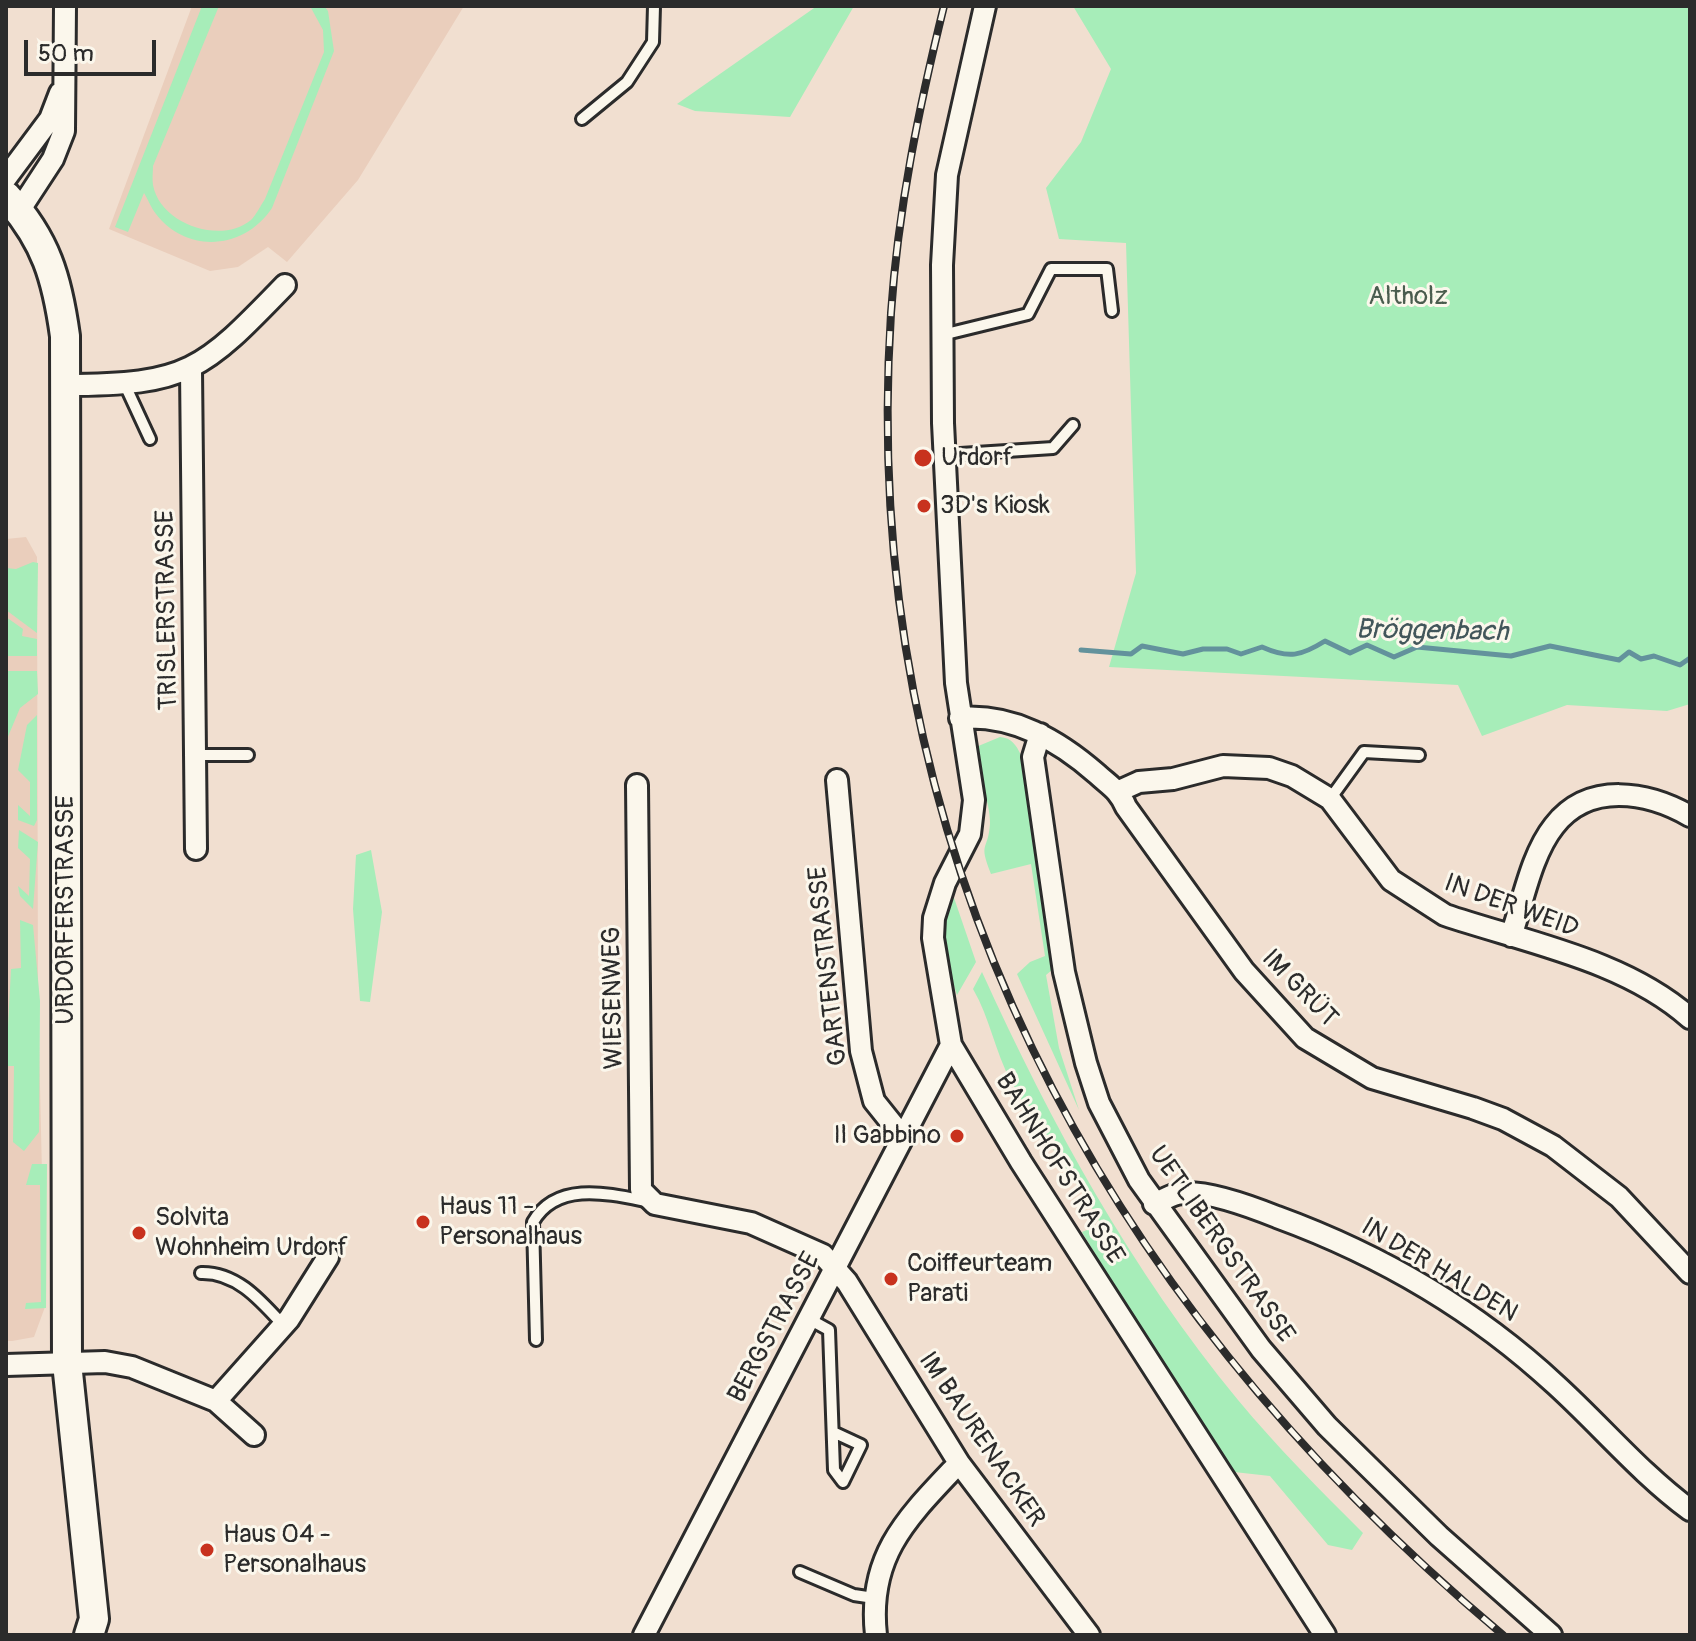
<!DOCTYPE html>
<html>
<head>
<meta charset="utf-8">
<style>
	body { margin:0 }
	#map { position:relative; width:1696px; height:1641px; overflow:hidden; background:#f1dfd0; font-family:Pangolin,sans-serif }
	canvas { display:block }
	.frame { position:absolute; inset:0; border:8px solid #2b2b2b; pointer-events:none }
	.scale { position:absolute; left:24px; top:40px; width:132px; height:36px; box-sizing:border-box; border:4px solid #2b2b2b; border-top:0; padding-left:10px; font-size:24px; line-height:28px; white-space:nowrap; color:#2b2b2b; -webkit-text-stroke:6px #fbf7ec; paint-order:stroke }
</style>
</head>
<body>
<div id="map">
<canvas width="1696" height="1641"></canvas>
<div class="frame"></div>
<div class="scale">50 m</div>
</div>
<script>
const ctx = document.querySelector('canvas').getContext('2d');
ctx.lineJoin = 'round';
function paint(path, color) {
  ctx.fillStyle = color;
  ctx.fill(path, 'evenodd');
}
function stroke(path, color, width, dash) {
  ctx.strokeStyle = color;
  ctx.lineWidth = width;
  ctx.lineCap = dash ? 'butt' : 'round';
  ctx.setLineDash(dash || []);
  ctx.stroke(path);
}
function drawText(font, color, halo, rows, align = 'center') {
  ctx.font = font + ' Pangolin,sans-serif';
  ctx.lineWidth = 6;
  ctx.setLineDash([]);
  ctx.textBaseline = 'middle';
  ctx.strokeStyle = halo;
  ctx.fillStyle = color;
  for (const [text, x, y, turn = 0] of rows) {
    ctx.save();
    ctx.translate(x, y);
    ctx.rotate((+turn || 0) * Math.PI / 180);
    ctx.textAlign = isNaN(turn) ? turn : align;
    if (halo) ctx.strokeText(text, 0, 0);
    ctx.fillText(text, 0, 0);
    ctx.restore();
  }
}
const built = new Path2D(`
	M 192,6 L 464,6 L 358,180 L 287,262 L 268,247 L 238,267 L 210,271 L 109,229 Z
	M 26,537 L 37,557 L 38,998 L 45,1307 L 34,1337 L 12,1341 L 6,1341 L 6,539 Z`);
const green = new Path2D(`
	M 202,6 L 219,6 L 153,166 C 153,172 152,179 153,185 C 160,224 221,245 251,220 C 256,215 261,205 265,199 L 324,52 L 323,30 L 310,6 L 324,6 L 328,11 L 334,51 L 272,208 C 245,249 188,255 156,214 C 151,208 148,199 144,193 L 128,232 L 115,227 Z
	M 817,6 L 854,6 L 790,117 L 695,111 L 677,104 Z
	M 1073,6 L 1690,6 L 1690,704 L 1667,711 L 1567,705 L 1482,736 L 1458,685 L 1109,667 L 1136,573 L 1126,243 L 1059,239 L 1046,188 L 1081,142 L 1111,69 Z
	M 33,562 L 38,563 L 37,633 L 6,610 L 6,568 L 16,569 Z
	M 6,617 L 23,629 L 22,636 L 37,639 L 37,656 L 6,656 Z
	M 6,671 L 37,671 L 38,694 L 20,708 L 7,739 Z
	M 37,715 L 37,820 L 34,826 L 18,820 L 18,805 L 30,816 L 30,782 L 18,770 L 27,725 Z
	M 1000,737 C 1012,738 1016,745 1021,755 L 1058,965 L 1046,975 L 1059,1048 L 1079,1110 L 1017,974 L 1030,962 L 1045,956 L 1031,864 L 991,874 C 978,841 988,852 990,824 C 991,799 973,769 976,747 Z
	M 19,830 L 38,842 L 33,909 L 20,896 L 18,886 L 29,896 L 30,859 L 18,848 Z
	M 371,850 L 382,912 L 370,1002 L 360,1001 L 353,909 L 356,855 Z
	M 952,892 L 976,962 L 957,995 C 944,955 938,932 952,892 Z
	M 20,920 L 33,925 L 40,1001 L 39,1132 L 24,1151 L 13,1142 L 14,1066 L 6,1066 L 11,969 L 21,968 Z
	M 982,972 C 1051,1124 1131,1270 1238,1400 C 1277,1447 1320,1490 1363,1533 L 1352,1550 L 1328,1545 L 1270,1476 L 1234,1472 L 1144,1336 L 1082,1232 L 1101,1224 C 1074,1175 1037,1131 1011,1081 C 995,1052 990,1018 973,989 Z
	M 32,1164 L 47,1164 L 46,1308 L 25,1309 L 26,1303 L 41,1302 L 40,1185 L 26,1185 Z`);
const stream = new Path2D(`
	M 1081,650 L 1131,654 L 1142,646 L 1183,654 L 1203,649 L 1227,649 L 1241,654 L 1262,647 C 1289,659 1301,656 1325,641 L 1350,653 L 1367,645 L 1394,657 L 1417,647 L 1511,656 L 1550,646 L 1619,660 L 1629,652 L 1641,659 L 1654,656 L 1680,665 L 1690,658`);
const lane = new Path2D(`
	M 582,119 L 627,82 L 653,42 L 654,6
	M 942,335 L 1028,314 L 1051,269 L 1107,269 L 1112,311
	M 125,385 L 150,439
	M 945,455 L 1053,448 L 1073,425
	M 195,755 L 248,755
	M 1330,799 L 1364,752 L 1419,755
	M 201,1273 C 237,1272 261,1301 284,1326
	M 809,1319 L 829,1330 L 834,1470 L 843,1482 L 861,1445 L 833,1432
	M 536,1340 L 533,1222 C 557,1180 610,1194 650,1202
	M 800,1572 L 854,1595 L 874,1598`);
const street = new Path2D(`
	M 985,6 L 947,175 L 942,265 L 943,423 L 956,683 L 974,800 L 970,834 L 945,883 L 934,918 L 933,938 L 951,1045 L 1021,1162 L 1325,1635
	M 6,178 L 50,119 L 60,93
	M 19,211 L 53,159 L 64,131 L 65,6
	M 191,370 L 196,849
	M 65,385 C 188,385 202,371 285,285
	M 960,718 C 1013,714 1058,740 1097,774 C 1110,786 1119,790 1126,807 L 1244,971 L 1305,1038 L 1372,1078 L 1473,1108 L 1503,1119 L 1553,1146 L 1619,1197 L 1690,1273
	M 1040,734 L 1033,757 L 1064,972 L 1086,1063 L 1099,1103 L 1139,1180 L 1261,1349 L 1327,1426 L 1439,1536 L 1551,1635
	M 837,780 L 861,1051 L 874,1101 L 902,1136
	M 637,785 L 641,1190 L 655,1204 L 751,1223 L 823,1255 L 847,1282 L 959,1463 L 1089,1635
	M 1119,791 L 1139,782 L 1173,779 L 1223,766 L 1269,768 L 1292,776 L 1330,799 L 1391,880 L 1445,915 C 1525,942 1625,960 1690,1018
	M 1511,936 C 1523,902 1531,855 1554,826 C 1589,781 1648,792 1690,816
	M 1154,1204 C 1161,1201 1169,1196 1177,1194 C 1202,1188 1252,1207 1277,1217 C 1381,1255 1475,1310 1556,1385 C 1602,1427 1640,1473 1690,1510
	M 6,1365 L 105,1362 L 132,1367 L 216,1401 L 254,1435
	M 216,1401 L 289,1319 L 328,1257
	M 644,1635 L 951,1045
	M 876,1635 C 867,1555 908,1517 959,1463`);
const secondary = new Path2D(`
	M 6,196 C 46,240 57,278 65,336 L 67,1363 L 94,1619 L 89,1635`);
const rail = new Path2D(`
	M 944,6 C 919,107 898,209 891,313 C 856,851 1099,1296 1503,1635`);
const markers = [
	[923,458,10,"#c8321e"],
	[924,506,8,"#c8321e"],
	[957,1136,8,"#c8321e"],
	[423,1222,8,"#c8321e"],
	[139,1233,8,"#c8321e"],
	[891,1279,8,"#c8321e"],
	[207,1550,8,"#c8321e"]
];
const parkNames = [
	["Altholz",1408,297]
];
const poiNames = [
	["Urdorf",941,458],
	["3D's Kiosk",940,506],
	["Il Gabbino",941,1136,"right"],
	["Haus 11 -",439,1207],
	["Personalhaus",439,1237],
	["Solvita",155,1218],
	["Wohnheim Urdorf",155,1248],
	["Coiffeurteam",907,1264],
	["Parati",907,1294],
	["Haus 04 -",223,1535],
	["Personalhaus",223,1565]
];
const streetNames = [
	["TRISLERSTRASSE",168,610,-91],
	["IN DER WEID",1511,907,20],
	["URDORFERSTRASSE",66,910,-90],
	["GARTENSTRASSE",829,966,-96],
	["IM GRÜT",1299,989,46],
	["WIESENWEG",614,998,-91],
	["BAHNHOFSTRASSE",1059,1169,58],
	["UETLIBERGSTRASSE",1221,1245,55],
	["IN DER HALDEN",1439,1271,31],
	["BERGSTRASSE",775,1328,-62],
	["IM BAURENACKER",981,1440,56]
];
const waterNames = [
	["Bröggenbach",1432,632,1]
];
paint(built, '#eacebc');
paint(green, '#a7edb9');
stroke(stream, '#63929c', 5);
stroke(lane, '#2b2b2b', 16);
stroke(street, '#2b2b2b', 26);
stroke(secondary, '#2b2b2b', 34);
stroke(lane, '#fbf7ec', 10);
stroke(street, '#fbf7ec', 20);
stroke(secondary, '#fbf7ec', 28);
stroke(rail, '#2b2b2b', 8);
stroke(rail, '#fbf7ec', 5, [15]);
for (const [x, y, r, color] of markers) {
  const dot = new Path2D();
  dot.arc(x, y, r, 0, 2 * Math.PI);
  ctx.fillStyle = color;
  ctx.fill(dot);
  stroke(dot, '#fbf7ec', 3);
}
drawText('26px', '#4a5c4e', '#fbf7ec', parkNames);
drawText('26px', '#2b2b2b', '#fbf7ec', poiNames, 'left');
drawText('26px', '#2b2b2b', '#fbf7ec', streetNames);
drawText('italic 28px', '#42565a', '#fbf7ec', waterNames);
</script>
</body>
</html>
